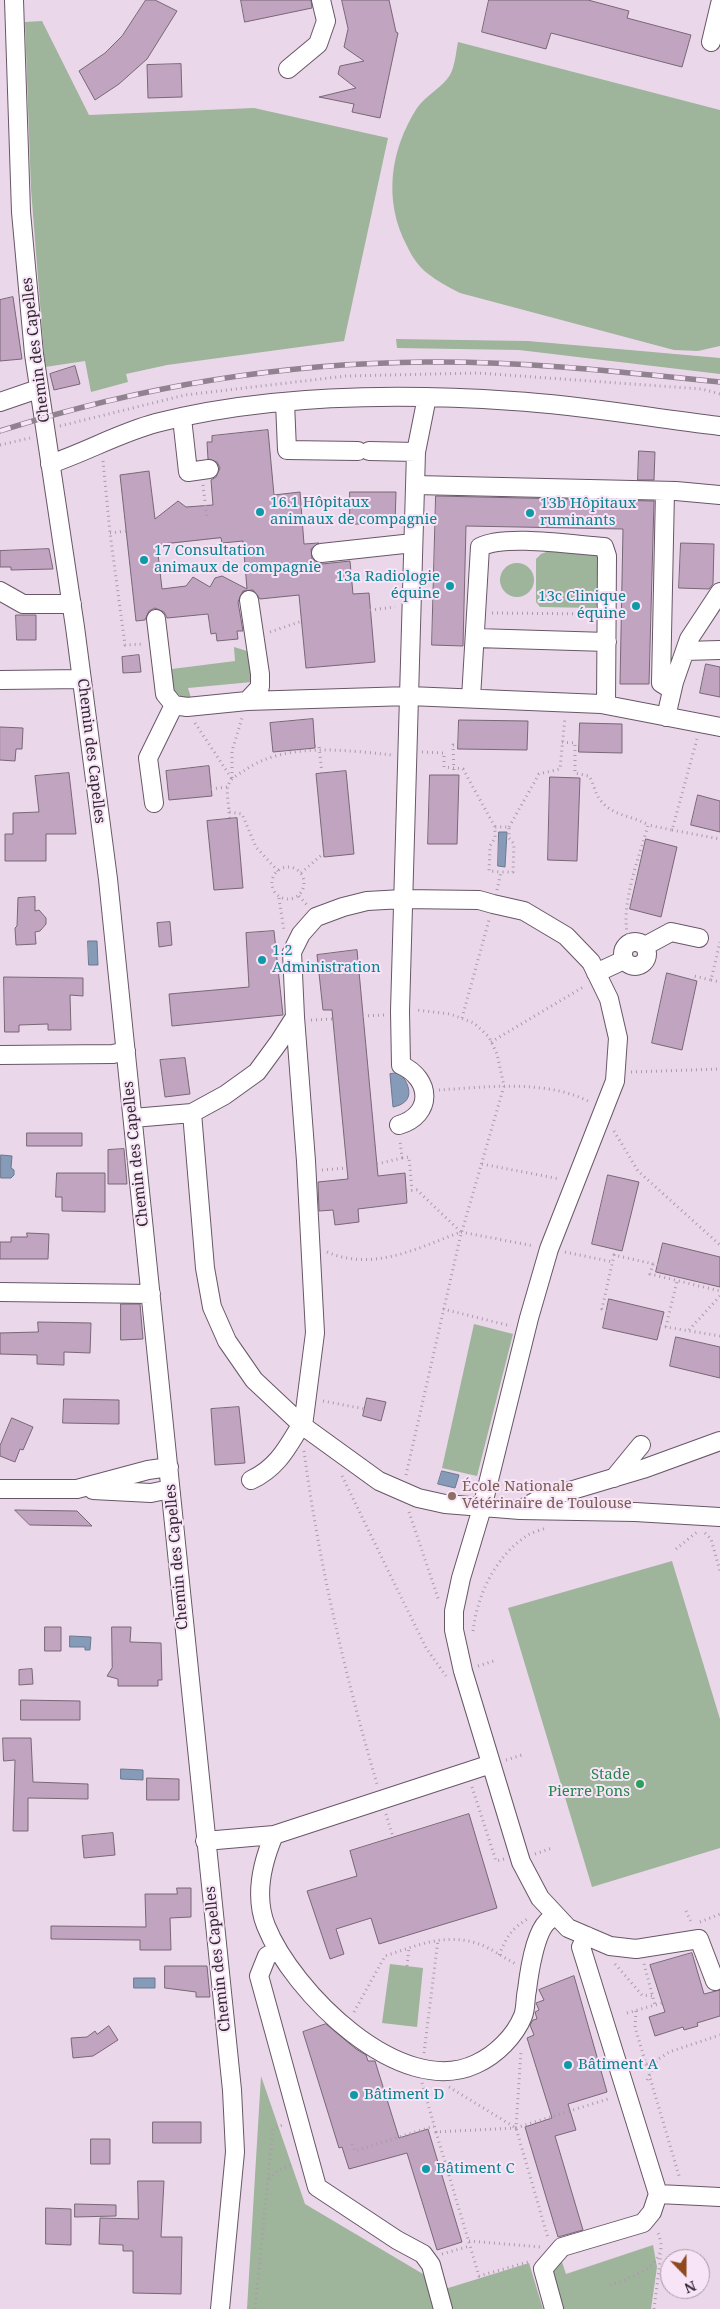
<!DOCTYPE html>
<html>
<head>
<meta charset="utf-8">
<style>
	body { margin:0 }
	#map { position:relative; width:720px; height:2309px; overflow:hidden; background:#ebd7ea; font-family:"Noto Serif",serif }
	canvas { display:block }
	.north { position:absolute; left:660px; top:2249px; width:50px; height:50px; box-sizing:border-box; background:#f8e4f7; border:1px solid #a899a7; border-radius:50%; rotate:158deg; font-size:14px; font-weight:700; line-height:20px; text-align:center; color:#302830 }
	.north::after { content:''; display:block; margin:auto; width:18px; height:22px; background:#8e491f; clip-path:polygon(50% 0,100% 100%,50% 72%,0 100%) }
</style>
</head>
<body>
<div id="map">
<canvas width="720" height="2309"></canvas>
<div class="north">N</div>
</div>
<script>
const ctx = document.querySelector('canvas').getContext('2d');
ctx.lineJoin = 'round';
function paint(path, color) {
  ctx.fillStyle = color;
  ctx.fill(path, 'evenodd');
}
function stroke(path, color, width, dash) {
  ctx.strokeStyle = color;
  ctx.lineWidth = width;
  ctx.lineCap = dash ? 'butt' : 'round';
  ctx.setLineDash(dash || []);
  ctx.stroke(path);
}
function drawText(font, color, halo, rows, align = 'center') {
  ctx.font = font + ' "Noto Serif",serif';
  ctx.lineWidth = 4;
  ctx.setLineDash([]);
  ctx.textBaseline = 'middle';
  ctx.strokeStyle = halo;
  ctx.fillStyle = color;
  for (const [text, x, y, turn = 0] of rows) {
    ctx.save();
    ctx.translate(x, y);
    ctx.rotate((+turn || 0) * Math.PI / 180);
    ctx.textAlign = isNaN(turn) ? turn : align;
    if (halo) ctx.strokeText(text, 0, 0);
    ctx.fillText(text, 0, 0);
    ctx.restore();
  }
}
const green = new Path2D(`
	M 42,21 L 89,115 L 254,108 L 388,138 L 344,341 L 167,365 L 126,374 L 128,382 L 91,392 L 85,361 L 45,367 L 31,189 L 25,22 Z
	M 458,42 L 720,110 L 720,346 L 698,351 L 674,350 L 460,293 C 448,287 437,281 427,273 C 419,267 411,255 407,246 C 383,201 390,150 417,108 C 425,96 443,87 450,75 C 455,66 456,52 458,42 Z
	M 396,339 L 528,341 L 720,358 L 720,374 L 519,350 L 397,348 Z
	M 549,551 L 595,553 L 599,556 L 599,601 L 596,608 L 540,607 L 536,602 L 536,559 L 541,554 Z
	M500 580a17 17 0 1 1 34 0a17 17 0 1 1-34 0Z
	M 234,647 L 247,651 L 251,658 L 252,682 L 188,688 L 192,701 C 169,694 171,684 167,662 L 170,657 L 172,669 L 235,661 Z
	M 474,1324 L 513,1334 L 477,1476 L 442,1468 Z
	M 672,1561 L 720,1719 L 720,1848 L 592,1887 L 508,1608 Z
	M 390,1964 L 423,1968 L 417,2027 L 382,2023 Z
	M 261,2076 L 305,2204 L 428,2277 L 436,2309 L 247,2309 Z
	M 653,2245 L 657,2267 L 651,2309 L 562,2309 L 551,2272 L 560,2256 L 566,2274 Z
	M 529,2263 L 543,2309 L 451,2309 L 445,2289 Z`);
const water = new Path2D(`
	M 499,832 L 507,832 L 505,867 L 498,866 Z
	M 88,941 L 97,941 L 98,965 L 89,965 Z
	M 400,1073 C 412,1087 414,1103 393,1107 L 390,1074 Z
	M 1,1155 L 12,1156 L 11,1168 L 14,1170 L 14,1175 L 11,1178 L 1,1178 Z
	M 442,1471 L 459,1475 L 455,1488 L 438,1484 Z
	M 70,1636 L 91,1637 L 90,1650 L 85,1650 L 85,1647 L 70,1647 Z
	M 121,1769 L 143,1770 L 143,1780 L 121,1779 Z
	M 134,1978 L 155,1978 L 155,1988 L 134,1988 Z`);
const building = new Path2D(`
	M 146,0 L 155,0 L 177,11 L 147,59 L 119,84 L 95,100 L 79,71 L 105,53 L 122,36 Z
	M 241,0 L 311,0 L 312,8 L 245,22 Z
	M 342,0 L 389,0 L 396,32 L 398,33 L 380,118 L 352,112 L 354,104 L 319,97 L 356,88 L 338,74 L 340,66 L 364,61 L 344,47 L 348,29 Z
	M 489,0 L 588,0 L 629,11 L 627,18 L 691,35 L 682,67 L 551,33 L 546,49 L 482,32 Z
	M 181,64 L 182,97 L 148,98 L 147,65 Z
	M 13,297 L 22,359 L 0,361 L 0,300 Z
	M 75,366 L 80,384 L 54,390 L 50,374 Z
	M 268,430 L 274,495 L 300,492 L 304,544 L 319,543 L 311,549 L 312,559 L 322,564 L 350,561 L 353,594 L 369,593 L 375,662 L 306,668 L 299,595 L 260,599 L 253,590 L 243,591 L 238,602 L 243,631 L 237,631 L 238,639 L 217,641 L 216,633 L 211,634 L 208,614 L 167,618 L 164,612 L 155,608 L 149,611 L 145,620 L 136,621 L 120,475 L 149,471 L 155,519 L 178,501 L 186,507 L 213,505 L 211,480 L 216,477 L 220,468 L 217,462 L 208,459 L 207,442 L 212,442 L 212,436 ZM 221,538 L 222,543 L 243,541 L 247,589 L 222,576 L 215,578 L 210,587 L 193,577 L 186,586 L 162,589 L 157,545 Z
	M 639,451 L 655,452 L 654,480 L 638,480 Z
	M 350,492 L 396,492 L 395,524 L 350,524 Z
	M 436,496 L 654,501 L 649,684 L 620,684 L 623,529 L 466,526 L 463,646 L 432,645 Z
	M 681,543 L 714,544 L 713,584 L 709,589 L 679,588 Z
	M 49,549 L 53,569 L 11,570 L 11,567 L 0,567 L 0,551 Z
	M 16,615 L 36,615 L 36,640 L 17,640 Z
	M 139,655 L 141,672 L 123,673 L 122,657 Z
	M 706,664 L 720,667 L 720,697 L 700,693 Z
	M 313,719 L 315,748 L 273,752 L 270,723 Z
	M 459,720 L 528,721 L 527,750 L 458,749 Z
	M 580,723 L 622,724 L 622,753 L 579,752 Z
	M 0,727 L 23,728 L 22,749 L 16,749 L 15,761 L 0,760 Z
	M 209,766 L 212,796 L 169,800 L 166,771 Z
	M 346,771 L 354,854 L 324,857 L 316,774 Z
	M 69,773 L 76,834 L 46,834 L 46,861 L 5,861 L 5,834 L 13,834 L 13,813 L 39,812 L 35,776 Z
	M 430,775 L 459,775 L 457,844 L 428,844 Z
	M 550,777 L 580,778 L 577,861 L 548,860 Z
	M 698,795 L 720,801 L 720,832 L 691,825 Z
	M 237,818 L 243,888 L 214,890 L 207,821 Z
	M 646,839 L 677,847 L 661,917 L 630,909 Z
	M 35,897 L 35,911 L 39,910 L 46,918 L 46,924 L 40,931 L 35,932 L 36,944 L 16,945 L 15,928 L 17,926 L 18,898 Z
	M 170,922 L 172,945 L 159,947 L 157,923 Z
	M 274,931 L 283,1015 L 172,1026 L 169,994 L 249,987 L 246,933 Z
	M 357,950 L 378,1176 L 405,1173 L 407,1203 L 358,1209 L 359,1222 L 335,1225 L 333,1210 L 319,1211 L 318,1182 L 348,1179 L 332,1010 L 323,1010 L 317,955 Z
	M 667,973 L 697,981 L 682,1050 L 652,1043 Z
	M 4,977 L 83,978 L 83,996 L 70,995 L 71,1030 L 48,1030 L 48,1024 L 19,1025 L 19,1032 L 5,1032 Z
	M 185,1058 L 190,1094 L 165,1097 L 160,1060 Z
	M 27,1133 L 82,1133 L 82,1146 L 27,1146 Z
	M 124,1149 L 127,1184 L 108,1184 L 108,1150 Z
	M 57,1173 L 105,1173 L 105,1212 L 62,1211 L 62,1197 L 56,1197 Z
	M 608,1175 L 639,1182 L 622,1251 L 592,1244 Z
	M 27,1233 L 49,1234 L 48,1259 L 0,1259 L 0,1242 L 11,1242 L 11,1237 L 27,1237 Z
	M 663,1243 L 720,1257 L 720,1287 L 656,1272 Z
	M 609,1299 L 664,1312 L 657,1340 L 603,1328 Z
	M 121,1304 L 140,1304 L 143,1339 L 121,1340 Z
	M 38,1322 L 91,1323 L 90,1353 L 64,1352 L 64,1365 L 37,1364 L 37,1355 L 0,1354 L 0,1333 L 38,1332 Z
	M 676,1337 L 720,1347 L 720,1378 L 670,1366 Z
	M 367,1398 L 386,1402 L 381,1421 L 363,1416 Z
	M 64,1399 L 119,1400 L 119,1424 L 63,1423 Z
	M 239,1407 L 245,1463 L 215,1465 L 211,1409 Z
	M 12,1418 L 33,1427 L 23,1450 L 20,1449 L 15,1462 L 0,1456 L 0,1446 Z
	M 15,1510 L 77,1511 L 92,1526 L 30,1525 Z
	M 45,1627 L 61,1627 L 61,1651 L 45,1651 Z
	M 112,1627 L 131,1627 L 130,1642 L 161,1643 L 162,1680 L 158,1680 L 158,1686 L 118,1686 L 118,1679 L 107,1676 L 112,1668 Z
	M 32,1669 L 33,1684 L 19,1685 L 19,1670 Z
	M 21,1700 L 80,1701 L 80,1720 L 21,1720 Z
	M 3,1738 L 31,1738 L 33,1782 L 88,1784 L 88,1799 L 28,1798 L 28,1831 L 13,1831 L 15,1760 L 4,1761 Z
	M 147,1778 L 179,1779 L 179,1800 L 147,1800 Z
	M 469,1814 L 497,1908 L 379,1944 L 371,1918 L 336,1929 L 344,1954 L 330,1959 L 307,1891 L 357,1876 L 350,1851 Z
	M 113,1833 L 115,1855 L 84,1858 L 82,1836 Z
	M 177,1888 L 191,1888 L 191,1917 L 170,1918 L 171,1950 L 140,1950 L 140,1940 L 135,1940 L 51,1939 L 51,1926 L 146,1927 L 145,1894 L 177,1894 Z
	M 692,1953 L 704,1994 L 720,1990 L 720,2016 L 697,2023 L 698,2026 L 684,2030 L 683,2027 L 655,2036 L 649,2017 L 665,2012 L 650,1965 Z
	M 165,1966 L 207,1966 L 210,1997 L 196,1997 L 196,1992 L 165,1988 Z
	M 574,1976 L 607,2092 L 568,2104 L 576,2130 L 555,2136 L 583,2230 L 558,2237 L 525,2127 L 552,2118 L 527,2038 L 534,2035 L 530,2025 L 533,2020 L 537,2019 L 535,2012 L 539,2010 L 536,2003 L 544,2000 L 539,1990 Z
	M 326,2024 L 356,2049 L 366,2055 L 368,2061 L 375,2061 L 399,2138 L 428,2129 L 462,2242 L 437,2250 L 407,2153 L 349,2169 L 342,2147 L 339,2148 L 303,2032 Z
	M 109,2026 L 118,2040 L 93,2056 L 73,2058 L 71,2038 L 87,2037 L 95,2031 L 97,2034 Z
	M 153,2122 L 201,2122 L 201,2143 L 153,2143 Z
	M 91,2139 L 110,2139 L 110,2164 L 91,2164 Z
	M 138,2181 L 164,2181 L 161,2237 L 182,2237 L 181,2294 L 133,2293 L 133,2251 L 123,2251 L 123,2245 L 99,2244 L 100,2218 L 138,2219 Z
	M 75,2204 L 116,2205 L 116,2216 L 75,2217 Z
	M 46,2208 L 71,2209 L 71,2245 L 46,2244 Z`);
const path = new Path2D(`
	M 60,426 L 185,395 L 346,376 L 478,373 L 702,389 L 720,394
	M 0,445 L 30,438
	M 103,461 L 110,533 L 125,645 L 143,644
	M 203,485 L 207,519
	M 110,533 L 126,531
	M 370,610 L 395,607
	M 492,613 L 591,614
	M 270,632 L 302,621
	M 195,723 L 232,779
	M 562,742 L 575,743 L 575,773 L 589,776 C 594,784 595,794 601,801 C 614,817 632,815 648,825
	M 315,746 L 319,746 L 322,774
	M 422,752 L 444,753 L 444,767 L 463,769 L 495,827
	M 454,775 L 453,745 L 458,745
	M 232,778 L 232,751 L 242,718
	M 211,789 L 227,787
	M 229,812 L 230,819
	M 509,827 L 539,774 L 560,769 L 565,717
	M 672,830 L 720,839
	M272 883a16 16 0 1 1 32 0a16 16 0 1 1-32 0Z
	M 278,871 L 256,847 L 242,814 L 229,812 C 229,805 226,792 228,786 C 230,778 239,774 245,770 C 286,742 344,750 392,755
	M 301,873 L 324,853
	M 497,890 L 501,872 L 513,872 L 514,844 L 509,838 L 509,827 L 495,827 L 495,838 L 490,846 L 489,871 L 501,872
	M 299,896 L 307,905
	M 279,898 L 284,931
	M 629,939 C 618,910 640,855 648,825 L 672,830 L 697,739
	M 693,980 L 694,976 L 711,980 L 720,942
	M 711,980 L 720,982
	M 363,1016 L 385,1015
	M 462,1018 L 489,920
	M 311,1020 L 333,1019
	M 491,1042 L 585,986
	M 631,1072 L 720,1069
	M 439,1090 C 488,1087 545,1079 590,1102
	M 614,1131 L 638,1171 L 720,1245
	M 402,1158 L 409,1157 L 412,1190
	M 377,1164 L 402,1158 L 400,1140
	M 482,1164 L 560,1179
	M 322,1170 L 347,1168
	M 461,1232 L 534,1246
	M 327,1252 C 374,1272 417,1248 461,1232 L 417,1190 L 406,1191
	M 565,1252 L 613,1262
	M 614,1255 L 616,1250
	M 653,1264 L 650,1274 L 720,1291
	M 443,1309 L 511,1326
	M 607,1311 L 602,1309 L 614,1255 L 658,1265
	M 660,1326 L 720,1336
	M 666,1327 L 677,1281
	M 689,1330 L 720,1296
	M 323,1401 L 365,1409
	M 304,1451 C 319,1564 345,1675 377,1784
	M 406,1475 L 460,1238 L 504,1086 L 497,1054 L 489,1037 L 474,1023 L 450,1014 L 416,1010
	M 342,1476 L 426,1648 L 446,1676
	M 409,1512 L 439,1601
	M 705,1533 L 711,1539 L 720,1571
	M 676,1549 L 697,1532
	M 473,1631 C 477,1595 496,1555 528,1535 C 533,1532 541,1530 546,1528
	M 478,1666 L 497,1660
	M 506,1760 L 525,1754
	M 472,1787 L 496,1861 L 504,1859
	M 386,1814 L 393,1837
	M 535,1854 L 552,1848
	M 686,1911 L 692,1924
	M 700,1922 L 720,1914
	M 499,1955 C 507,1936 511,1929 529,1918
	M 615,1964 L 642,1995 L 652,1996
	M 644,1964 L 655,2005
	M 407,1966 L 409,1948
	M 636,2011 L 635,2027 L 680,2179
	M 354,2012 L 385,1956 C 416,1946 445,1932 479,1944 C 491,1948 504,1958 516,1964
	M 627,2013 L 662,2003
	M 424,2053 L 438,1940
	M 642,2066 L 656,2060
	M 647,2080 L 657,2060 L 669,2052 L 720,2035
	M 422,2083 L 436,2132 L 516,2128 L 521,2051
	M 449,2087 L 516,2128 L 548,2238
	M 516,2128 L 611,2098
	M 436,2132 L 479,2276 L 528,2262
	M 352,2144 L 355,2151 L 434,2126
	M 269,2179 L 277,2171 L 293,2164
	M 469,2241 L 541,2247
	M 442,2254 L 470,2246
	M 610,2285 C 626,2279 661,2269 661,2246 C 661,2241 659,2235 657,2231
	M 255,2309 L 273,2128 L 283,2125
	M 654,2309 L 661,2254`);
const minor = new Path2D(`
	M 14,0 L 21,212 L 34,354 L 75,627 L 108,879 L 232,2090 L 235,2152 L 220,2309
	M 711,42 L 720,4
	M 288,69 L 318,44 L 326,21 L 321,0
	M 0,402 L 38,389
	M 285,402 L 287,450 L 358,451
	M 182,418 L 188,472 L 209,469
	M 369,451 L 416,452 L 400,1011 L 401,1065 C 432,1079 433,1115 399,1125
	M 416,452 L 427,397
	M 50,464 C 86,452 119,433 156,423 C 270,394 397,393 513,401 C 582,405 651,418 720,426
	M 415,485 L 676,491 L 720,495
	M 665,491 L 661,683 L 672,690
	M 321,553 L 413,543
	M 0,591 L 23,604 L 72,604
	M 156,619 L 165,694 L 174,705 L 187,707 L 247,701 L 260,687 L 260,674 L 249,600
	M 476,638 L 607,642
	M 685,651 L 720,650
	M 0,680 L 82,679
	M 471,698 L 480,547 C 505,534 574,545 604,547 L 607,556 L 606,705
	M 247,701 L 409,696 L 601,704 L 720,727
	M 666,717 L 674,682 L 689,639 L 720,592
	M 154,803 L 148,758 L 174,705
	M623 954a12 12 0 1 1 24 0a12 12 0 1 1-24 0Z
	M 645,946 L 671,932 L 699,938
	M 596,973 L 624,960
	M 0,1055 L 113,1054 L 126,1051
	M 192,1113 L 205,1268 L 212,1307 L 227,1341 L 254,1380 L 303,1426 L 379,1481 L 418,1498 L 445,1504 L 520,1510 L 635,1512 L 720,1517
	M 133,1118 L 192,1113 L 225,1095 L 257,1072 L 279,1042 L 295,1017 L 292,952 L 301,934 L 316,917 L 343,907 L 367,901 L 403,899 L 479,900 L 493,904 L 524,911 L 566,936 L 591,962 L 609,999 L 618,1038 L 615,1081 L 549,1249 L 529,1318 L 482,1508 L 461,1578 L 454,1611 L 454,1630 L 463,1671 L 521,1862 L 540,1898 L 568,1928 L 610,1946 L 636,1949 L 699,1939 L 715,1981
	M 0,1292 L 151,1294
	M 614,1478 L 641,1445
	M 251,1480 C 277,1468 287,1448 301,1425 L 303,1426 L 315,1333 L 306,1161 L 295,1017
	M 0,1489 L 77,1489 L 148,1470 L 169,1467
	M 93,1490 L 151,1493 L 170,1489
	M 524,1508 L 536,1501 L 643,1469 L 720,1441
	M 274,1835 C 262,1863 254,1896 266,1926 C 292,1991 400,2100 476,2064 C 496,2055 515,2036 523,2016 C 526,2009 525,1998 527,1990 C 529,1973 535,1934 547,1922 C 550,1919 554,1918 557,1916
	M 205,1841 L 274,1835 L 491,1764
	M 278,1950 L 267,1956 L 259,1976 L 317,2187 L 397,2240 L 423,2254 L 431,2265 L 443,2309
	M 658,2194 L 720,2197
	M 554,2309 L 543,2269 L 562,2247 L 643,2223 L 652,2212 L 658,2194 L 581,1947 L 587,1936`);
const rail = new Path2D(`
	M 0,431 C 138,387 282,363 427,362 C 525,361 622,372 720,382`);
const markers = [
	[260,512,5,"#0f9aa8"],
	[530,513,5,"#0f9aa8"],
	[144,560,5,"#0f9aa8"],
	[450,586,5,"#0f9aa8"],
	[636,606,5,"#0f9aa8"],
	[262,960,5,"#0f9aa8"],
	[452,1496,5,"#8d6e63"],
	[640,1784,5,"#2e9e5b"],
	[568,2065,5,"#0f9aa8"],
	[354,2095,5,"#0f9aa8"],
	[426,2169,5,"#0f9aa8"]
];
const streetNames = [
	["Chemin des Capelles",36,350,-97],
	["Chemin des Capelles",91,751,83],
	["Chemin des Capelles",136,1154,-96],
	["Chemin des Capelles",177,1557,-95],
	["Chemin des Capelles",218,1959,-96]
];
const cultureNames = [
	["16.1 Hôpitaux",270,503],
	["animaux de compagnie",270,520],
	["13b Hôpitaux",540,504],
	["ruminants",540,521],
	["17 Consultation",154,551],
	["animaux de compagnie",154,568],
	["13a Radiologie",440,577,"right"],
	["équine",440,594,"right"],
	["13c Clinique",626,597,"right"],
	["équine",626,614,"right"],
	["1.2",272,951],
	["Administration",272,968],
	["Bâtiment A",578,2065],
	["Bâtiment D",364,2095],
	["Bâtiment C",436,2169]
];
const educationNames = [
	["École Nationale",462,1487],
	["Vétérinaire de Toulouse",462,1504]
];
const leisureNames = [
	["Stade",630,1775],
	["Pierre Pons",630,1792]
];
paint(green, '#9eb49b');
paint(water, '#869bb8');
stroke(water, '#6c788f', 1);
paint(building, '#c0a4c0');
stroke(building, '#786777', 1);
stroke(minor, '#685767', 20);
stroke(path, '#ab9baa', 3, [1, 4]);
stroke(minor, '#fff', 18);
stroke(rail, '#918290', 5.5);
stroke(rail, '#f8e4f7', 4, [11]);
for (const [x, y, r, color] of markers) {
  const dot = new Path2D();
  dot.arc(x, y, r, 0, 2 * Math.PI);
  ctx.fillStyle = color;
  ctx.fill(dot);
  stroke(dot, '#f8e4f7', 2);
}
drawText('15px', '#302830', '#f8e4f7', streetNames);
drawText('15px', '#0d838f', '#f8e4f7', cultureNames, 'left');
drawText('15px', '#785e54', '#f8e4f7', educationNames, 'left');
drawText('15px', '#27864d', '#f8e4f7', leisureNames, 'right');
</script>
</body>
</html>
